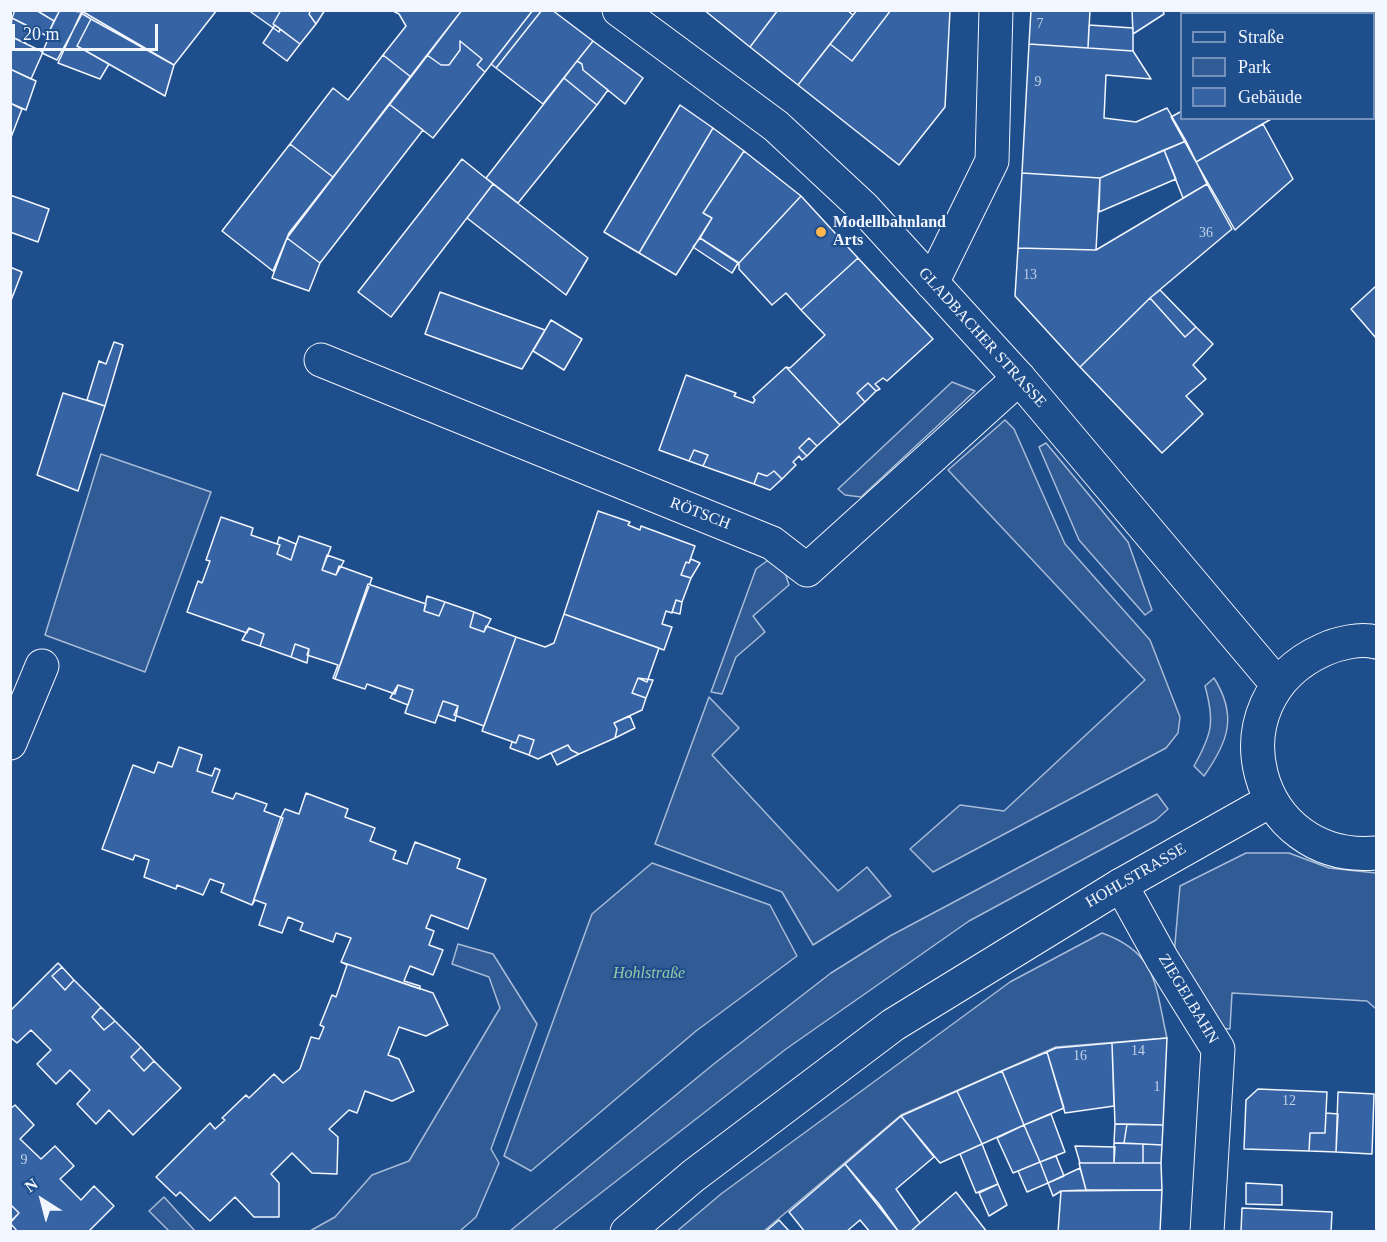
<!DOCTYPE html>
<html>
<head>
<meta charset="utf-8">
<style>
	body { margin:0 }
	#map { position:relative; width:1387px; height:1242px; overflow:hidden; background:#1f4e8c; font-family:Georgia,serif }
	canvas { display:block }
	.frame { position:absolute; inset:0; border:12px solid #f2f6ff; pointer-events:none }
	.legend { position:absolute; left:1180px; top:12px; width:195px; height:108px; box-sizing:border-box; background:#1f4e8c; border:2px solid #7391ba; margin:0; padding:8px 10px; list-style:none; font-size:18px; color:#f2f6ff }
	.legend li { display:flex; align-items:center; gap:12px; height:30px }
	.legend b { width:30px; border:2px solid #7391ba }
	.north { position:absolute; left:12px; top:1170px; width:60px; height:60px; -webkit-text-stroke:4px #1f4e8c; paint-order:stroke; rotate:324deg; font-size:16px; font-weight:700; line-height:24px; text-align:center; color:#f2f6ff }
	.north::after { content:''; display:block; margin:auto; width:21px; height:27px; background:#f2f6ff; clip-path:polygon(50% 0,100% 100%,50% 72%,0 100%) }
	.scale { position:absolute; left:12px; top:24px; width:146px; height:27px; box-sizing:border-box; border:3px solid #f2f6ff; border-top:0; padding-left:8px; font-size:18px; line-height:21px; white-space:nowrap; color:#f2f6ff; -webkit-text-stroke:4px #1f4e8c; paint-order:stroke }
</style>
</head>
<body>
<div id="map">
<canvas width="1387" height="1242"></canvas>
<div class="frame"></div>
<ul class="legend">
<li><b style="height:8px;background:#1f4e8c"></b>Straße</li>
<li><b style="height:16px;background:#305b95"></b>Park</li>
<li><b style="height:16px;background:#3563a3"></b>Gebäude</li>
</ul>
<div class="north">N</div>
<div class="scale">20 m</div>
</div>
<script>
const ctx = document.querySelector('canvas').getContext('2d');
ctx.lineJoin = 'round';
function paint(path, color) {
  ctx.fillStyle = color;
  ctx.fill(path, 'evenodd');
}
function stroke(path, color, width, dash) {
  ctx.strokeStyle = color;
  ctx.lineWidth = width;
  ctx.lineCap = dash ? 'butt' : 'round';
  ctx.setLineDash(dash || []);
  ctx.stroke(path);
}
function drawText(font, color, halo, rows, align = 'center') {
  ctx.font = font + ' Georgia,serif';
  ctx.lineWidth = 4.5;
  ctx.setLineDash([]);
  ctx.textBaseline = 'middle';
  ctx.strokeStyle = halo;
  ctx.fillStyle = color;
  for (const [text, x, y, turn = 0] of rows) {
    ctx.save();
    ctx.translate(x, y);
    ctx.rotate((+turn || 0) * Math.PI / 180);
    ctx.textAlign = isNaN(turn) ? turn : align;
    if (halo) ctx.strokeText(text, 0, 0);
    ctx.fillText(text, 0, 0);
    ctx.restore();
  }
}
const green = new Path2D(`
	M 952,382 L 975,391 L 861,497 L 845,495 L 838,489 Z
	M 1005,420 L 1014,429 L 1065,544 L 1150,640 L 1180,717 L 1178,733 L 1166,748 L 933,872 L 910,849 L 960,805 L 1004,811 L 1145,680 L 948,470 Z
	M 1046,443 L 1128,542 L 1152,610 L 1145,615 L 1079,540 L 1039,447 Z
	M 101,454 L 211,492 L 145,672 L 45,635 Z
	M 771,558 L 781,561 L 789,585 L 753,616 L 765,632 L 736,657 L 722,694 L 711,692 L 756,569 Z
	M 1214,678 C 1238,716 1228,742 1204,776 L 1194,766 C 1212,734 1215,722 1205,686 Z
	M 709,697 L 739,728 L 712,755 L 838,891 L 867,867 L 891,896 L 813,945 L 782,892 L 655,844 Z
	M 1157,794 L 1168,809 L 1156,820 L 969,921 L 786,1049 L 552,1231 L 510,1231 L 715,1063 L 831,973 L 890,936 Z
	M 1246,853 L 1289,853 L 1329,868 L 1376,873 L 1376,1009 L 1367,1001 L 1232,993 L 1230,1029 L 1215,1028 L 1174,955 L 1180,886 Z
	M 652,863 L 770,905 L 797,956 L 696,1031 L 531,1171 L 504,1156 L 592,914 Z
	M 1102,933 C 1158,953 1155,986 1167,1038 L 1056,1047 L 901,1115 L 764,1231 L 676,1232 L 721,1194 L 1010,982 Z
	M 458,944 L 493,954 L 537,1024 L 491,1149 L 499,1163 L 476,1217 L 460,1231 L 310,1231 L 335,1217 L 372,1175 L 409,1161 L 500,1008 L 489,977 L 452,964 Z
	M 164,1197 L 195,1231 L 169,1231 L 149,1211 Z`);
const building = new Path2D(`
	M 15,10 L 36,10 L 54,21 L 47,36 L 12,18 Z
	M 36,10 L 60,10 L 54,21 Z
	M 60,10 L 83,12 L 57,60 L 42,53 L 49,37 L 47,36 Z
	M 80,10 L 217,10 L 174,65 Z
	M 248,10 L 281,10 L 273,24 L 280,29 L 279,32 Z
	M 281,10 L 311,10 L 309,14 L 316,24 L 300,44 L 273,24 Z
	M 311,10 L 325,10 L 316,24 L 309,14 Z
	M 391,10 L 462,10 L 411,77 L 383,55 L 406,26 L 399,14 Z
	M 462,10 L 533,10 L 485,72 L 477,65 L 482,59 L 460,41 L 460,50 L 449,65 L 441,65 L 427,55 Z
	M 533,10 L 542,10 L 496,68 L 491,64 Z
	M 542,10 L 552,10 L 593,41 L 543,104 L 496,68 Z
	M 704,10 L 778,10 L 750,47 Z
	M 778,10 L 847,10 L 853,15 L 798,85 L 750,47 Z
	M 857,10 L 891,10 L 852,61 L 830,44 Z
	M 891,10 L 950,10 L 945,107 L 899,165 L 798,85 L 830,44 L 852,61 Z
	M 1031,10 L 1090,10 L 1088,48 L 1029,44 Z
	M 1132,10 L 1163,10 L 1164,14 L 1133,34 Z
	M 81,13 L 91,19 L 77,46 L 109,64 L 100,79 L 58,63 Z
	M 12,18 L 32,28 L 25,43 L 10,36 Z
	M 91,19 L 174,65 L 165,96 L 77,46 Z
	M 275,25 L 300,44 L 287,61 L 263,43 Z
	M 1089,25 L 1133,28 L 1133,51 L 1088,48 Z
	M 10,36 L 43,52 L 31,79 L 10,69 Z
	M 460,41 L 482,59 L 477,65 L 485,72 L 433,138 L 389,104 L 427,55 L 441,65 L 449,65 L 460,50 Z
	M 593,41 L 643,78 L 625,104 L 583,70 L 582,64 L 577,61 Z
	M 1029,44 L 1133,51 L 1151,79 L 1106,75 L 1104,118 L 1136,122 L 1167,108 L 1186,141 L 1100,178 L 1022,173 Z
	M 383,55 L 411,77 L 333,177 L 290,144 L 333,88 L 348,100 Z
	M 577,61 L 582,64 L 583,70 L 608,90 L 597,105 L 564,78 Z
	M 10,69 L 36,81 L 26,110 L 10,103 Z
	M 564,78 L 597,105 L 518,203 L 486,178 Z
	M 10,103 L 22,109 L 10,140 Z
	M 389,104 L 423,130 L 320,263 L 287,238 Z
	M 680,105 L 713,128 L 639,253 L 604,232 Z
	M 1182,111 L 1182,118 L 1273,118 L 1196,162 L 1171,117 Z
	M 1263,124 L 1293,179 L 1235,230 L 1196,162 Z
	M 713,128 L 744,151 L 703,213 L 712,218 L 676,275 L 639,253 Z
	M 1186,141 L 1207,184 L 1183,198 L 1164,150 Z
	M 290,144 L 333,177 L 289,233 L 273,271 L 222,231 Z
	M 1164,150 L 1176,179 L 1099,212 L 1100,178 Z
	M 744,151 L 801,196 L 739,263 L 700,238 L 712,218 L 703,213 Z
	M 462,159 L 493,184 L 391,317 L 358,292 Z
	M 1022,173 L 1100,178 L 1096,250 L 1018,248 Z
	M 493,184 L 588,258 L 566,295 L 467,218 Z
	M 1207,184 L 1232,229 L 1150,298 L 1080,367 L 1015,296 L 1018,248 L 1096,250 Z
	M 10,195 L 49,209 L 38,242 L 10,232 Z
	M 801,196 L 858,258 L 801,310 L 786,293 L 772,305 L 739,269 L 739,263 Z
	M 287,238 L 320,263 L 309,291 L 272,278 Z
	M 700,238 L 738,263 L 732,273 L 693,247 Z
	M 858,258 L 933,339 L 887,381 L 883,378 L 875,384 L 880,389 L 876,391 L 868,383 L 857,393 L 865,402 L 840,425 L 786,367 L 790,368 L 825,335 L 801,310 Z
	M 10,267 L 22,272 L 10,303 Z
	M 1376,286 L 1376,338 L 1351,309 Z
	M 1160,290 L 1196,327 L 1185,337 L 1150,298 Z
	M 440,292 L 545,330 L 522,369 L 425,334 Z
	M 1150,298 L 1185,337 L 1196,327 L 1213,344 L 1193,365 L 1206,379 L 1186,396 L 1203,414 L 1162,453 L 1080,367 Z
	M 551,320 L 582,339 L 564,370 L 533,351 Z
	M 114,342 L 123,345 L 105,406 L 87,400 L 99,361 L 106,364 Z
	M 786,367 L 840,425 L 817,446 L 809,438 L 799,448 L 807,456 L 802,460 L 799,456 L 793,462 L 796,465 L 782,479 L 774,471 L 767,476 L 758,473 L 754,484 L 703,466 L 708,455 L 694,450 L 689,461 L 659,450 L 686,375 L 736,393 L 734,396 L 753,403 L 755,400 L 753,397 Z
	M 868,383 L 876,391 L 865,402 L 857,393 Z
	M 63,393 L 105,406 L 78,491 L 37,475 Z
	M 809,438 L 817,446 L 807,456 L 799,448 Z
	M 694,450 L 708,455 L 703,466 L 689,461 Z
	M 774,471 L 782,479 L 770,490 L 754,484 L 758,473 L 767,476 Z
	M 598,511 L 630,522 L 628,525 L 640,530 L 641,526 L 695,546 L 689,563 L 686,562 L 681,575 L 691,578 L 682,602 L 676,600 L 672,613 L 666,611 L 662,624 L 672,627 L 664,650 L 564,614 Z
	M 221,517 L 253,528 L 251,535 L 280,545 L 277,554 L 291,560 L 299,536 L 331,547 L 322,570 L 336,575 L 339,566 L 372,578 L 335,679 L 333,678 L 338,665 L 307,655 L 309,649 L 295,644 L 291,657 L 260,646 L 264,634 L 249,628 L 247,633 L 187,612 L 198,581 L 202,583 L 210,561 L 206,560 Z
	M 279,537 L 296,544 L 291,560 L 277,554 L 280,545 L 277,544 Z
	M 327,555 L 344,561 L 336,575 L 322,570 Z
	M 691,559 L 700,563 L 691,578 L 681,575 L 686,562 L 689,563 Z
	M 368,584 L 426,604 L 424,611 L 439,616 L 445,602 L 474,612 L 470,627 L 484,632 L 486,626 L 516,637 L 484,726 L 454,715 L 458,706 L 443,701 L 435,723 L 405,713 L 413,690 L 398,685 L 395,694 L 367,684 L 365,689 L 335,679 Z
	M 427,596 L 445,602 L 439,616 L 424,611 Z
	M 676,600 L 682,602 L 680,614 L 672,612 Z
	M 474,612 L 491,619 L 484,632 L 470,627 Z
	M 564,614 L 659,648 L 647,682 L 638,678 L 632,693 L 646,698 L 642,710 L 614,723 L 617,729 L 615,738 L 579,754 L 571,750 L 568,745 L 538,759 L 529,755 L 534,740 L 519,735 L 516,743 L 482,731 L 516,637 L 545,647 L 554,643 Z
	M 249,628 L 264,634 L 260,646 L 242,640 Z
	M 295,644 L 309,649 L 307,663 L 291,657 Z
	M 638,678 L 653,680 L 646,698 L 632,693 Z
	M 398,685 L 413,690 L 408,705 L 390,698 Z
	M 443,701 L 458,706 L 455,721 L 438,715 Z
	M 630,716 L 635,728 L 615,738 L 617,729 L 614,723 Z
	M 519,735 L 534,740 L 529,755 L 510,748 L 512,742 L 516,743 Z
	M 568,745 L 571,750 L 579,754 L 557,765 L 551,753 Z
	M 179,747 L 202,755 L 197,771 L 212,776 L 215,768 L 220,770 L 212,792 L 233,799 L 236,793 L 267,804 L 264,811 L 283,818 L 252,905 L 221,892 L 224,884 L 210,879 L 203,895 L 177,885 L 176,889 L 144,877 L 149,860 L 135,855 L 133,860 L 102,849 L 133,765 L 154,773 L 158,762 L 172,767 Z
	M 306,793 L 348,809 L 345,817 L 375,828 L 370,841 L 396,851 L 393,859 L 407,864 L 415,842 L 460,859 L 457,868 L 486,879 L 468,929 L 431,915 L 426,928 L 434,931 L 429,945 L 443,950 L 433,975 L 410,966 L 404,981 L 420,986 L 420,989 L 341,962 L 351,938 L 336,933 L 333,942 L 300,930 L 303,923 L 288,917 L 282,933 L 259,925 L 266,904 L 255,900 L 252,905 L 281,817 L 285,809 L 299,814 Z
	M 341,962 L 433,993 L 448,1025 L 426,1036 L 399,1027 L 388,1055 L 399,1059 L 414,1091 L 392,1101 L 365,1091 L 357,1113 L 349,1110 L 329,1129 L 338,1137 L 337,1174 L 312,1173 L 292,1153 L 271,1174 L 279,1183 L 279,1217 L 254,1217 L 235,1197 L 210,1221 L 180,1192 L 176,1196 L 156,1177 L 210,1123 L 215,1129 L 225,1120 L 222,1118 L 246,1095 L 249,1098 L 274,1074 L 283,1083 L 300,1069 L 311,1037 L 319,1039 L 324,1027 L 320,1025 L 332,995 L 336,997 L 347,965 Z
	M 58,963 L 62,967 L 52,976 L 65,990 L 74,980 L 101,1007 L 92,1017 L 104,1030 L 115,1021 L 141,1047 L 131,1057 L 144,1071 L 154,1061 L 181,1088 L 133,1135 L 109,1110 L 96,1124 L 77,1104 L 90,1090 L 70,1070 L 56,1084 L 37,1064 L 51,1050 L 31,1030 L 17,1043 L 10,1037 L 10,1011 Z
	M 62,967 L 74,980 L 65,990 L 52,976 Z
	M 101,1007 L 115,1021 L 104,1030 L 92,1017 Z
	M 1167,1038 L 1163,1125 L 1115,1124 L 1112,1043 Z
	M 1112,1043 L 1114,1106 L 1065,1113 L 1047,1052 L 1056,1048 Z
	M 141,1047 L 154,1061 L 144,1071 L 131,1057 Z
	M 1047,1052 L 1064,1108 L 1024,1125 L 1002,1071 Z
	M 1002,1071 L 1024,1125 L 982,1144 L 957,1091 Z
	M 1258,1089 L 1327,1092 L 1325,1133 L 1310,1133 L 1309,1151 L 1244,1149 L 1246,1100 Z
	M 957,1091 L 982,1144 L 940,1163 L 901,1116 Z
	M 1338,1092 L 1374,1094 L 1372,1154 L 1336,1152 Z
	M 15,1105 L 34,1125 L 20,1139 L 41,1159 L 55,1146 L 74,1166 L 60,1179 L 81,1200 L 94,1186 L 114,1206 L 88,1232 L 18,1232 L 10,1223 L 19,1213 L 10,1204 L 10,1109 Z
	M 1326,1113 L 1338,1114 L 1336,1152 L 1309,1151 L 1310,1133 L 1325,1133 Z
	M 1051,1114 L 1065,1152 L 1040,1162 L 1024,1125 Z
	M 901,1116 L 934,1157 L 896,1189 L 920,1223 L 910,1232 L 899,1232 L 845,1164 Z
	M 1115,1124 L 1127,1124 L 1124,1143 L 1114,1143 Z
	M 1127,1124 L 1163,1125 L 1162,1145 L 1124,1143 Z
	M 1024,1125 L 1040,1162 L 1013,1173 L 997,1138 Z
	M 1114,1143 L 1143,1144 L 1143,1163 L 1114,1163 Z
	M 982,1144 L 998,1184 L 976,1193 L 960,1154 Z
	M 1143,1144 L 1162,1145 L 1161,1163 L 1143,1163 Z
	M 1075,1146 L 1115,1147 L 1114,1163 L 1080,1163 Z
	M 1056,1156 L 1064,1176 L 1048,1183 L 1040,1162 Z
	M 1040,1162 L 1048,1183 L 1027,1192 L 1018,1171 Z
	M 1079,1163 L 1161,1163 L 1162,1190 L 1086,1190 Z
	M 845,1164 L 879,1204 L 899,1232 L 870,1232 L 860,1220 L 846,1232 L 805,1232 L 789,1212 Z
	M 1080,1168 L 1086,1190 L 1061,1191 L 1053,1196 L 1048,1183 Z
	M 1246,1183 L 1282,1185 L 1282,1205 L 1246,1204 Z
	M 998,1184 L 1007,1205 L 989,1216 L 979,1193 Z
	M 1162,1190 L 1160,1232 L 1058,1232 L 1061,1191 Z
	M 956,1192 L 987,1232 L 910,1232 L 920,1223 Z
	M 10,1204 L 19,1213 L 10,1222 Z
	M 1242,1208 L 1332,1212 L 1331,1232 L 1241,1232 Z
	M 779,1220 L 790,1232 L 765,1232 Z`);
const minor = new Path2D(`
	M 932,283 L 992,161 L 996,10
	M 321,360 L 772,543 L 807,570 L 1019,378
	M 10,743 L 42,666
	M 1121,885 L 1162,959 L 1218,1049 L 1207,1232`);
const secondary = new Path2D(`
	M 619,10 L 776,126 L 864,208 L 1019,378 L 1277,684
	M 1376,642 C 1360,638 1338,643 1323,650 C 1210,701 1254,864 1376,853
	M 627,1232 L 693,1176 L 893,1025 L 1121,885 L 1270,801`);
const markers = [
	[821,232,6,"#ffb74d"]
];
const numberNames = [
	["7",1040,24],
	["9",1038,82],
	["36",1206,233],
	["13",1030,275],
	["14",1138,1051],
	["16",1080,1056],
	["1",1157,1087],
	["12",1289,1101],
	["9",24,1160]
];
const poiNames = [
	["Modellbahnland",833,223],
	["Arts",833,241]
];
const streetNames = [
	["GLADBACHER STRASSE",982,338,48],
	["RÖTSCH",700,514,21],
	["HOHLSTRASSE",1136,876,-30],
	["ZIEGELBAHN",1188,999,59]
];
const parkNames = [
	["Hohlstraße",649,974]
];
paint(green, '#305b95');
stroke(green, '#a8bbd7', 1.5);
paint(building, '#3563a3');
stroke(building, '#f2f6ff', 1.5);
stroke(minor, '#f2f6ff', 35);
stroke(secondary, '#f2f6ff', 35);
stroke(minor, '#1f4e8c', 33);
stroke(secondary, '#1f4e8c', 33);
for (const [x, y, r, color] of markers) {
  const dot = new Path2D();
  dot.arc(x, y, r, 0, 2 * Math.PI);
  ctx.fillStyle = color;
  ctx.fill(dot);
  stroke(dot, '#1f4e8c', 2);
}
drawText('14px', '#c3d1e8', null, numberNames);
drawText('bold 16px', '#f2f6ff', '#1f4e8c', poiNames, 'left');
drawText('16px', '#f2f6ff', '#1f4e8c', streetNames);
drawText('italic 16px', '#97c8a6', '#1f4e8c', parkNames);
</script>
</body>
</html>
